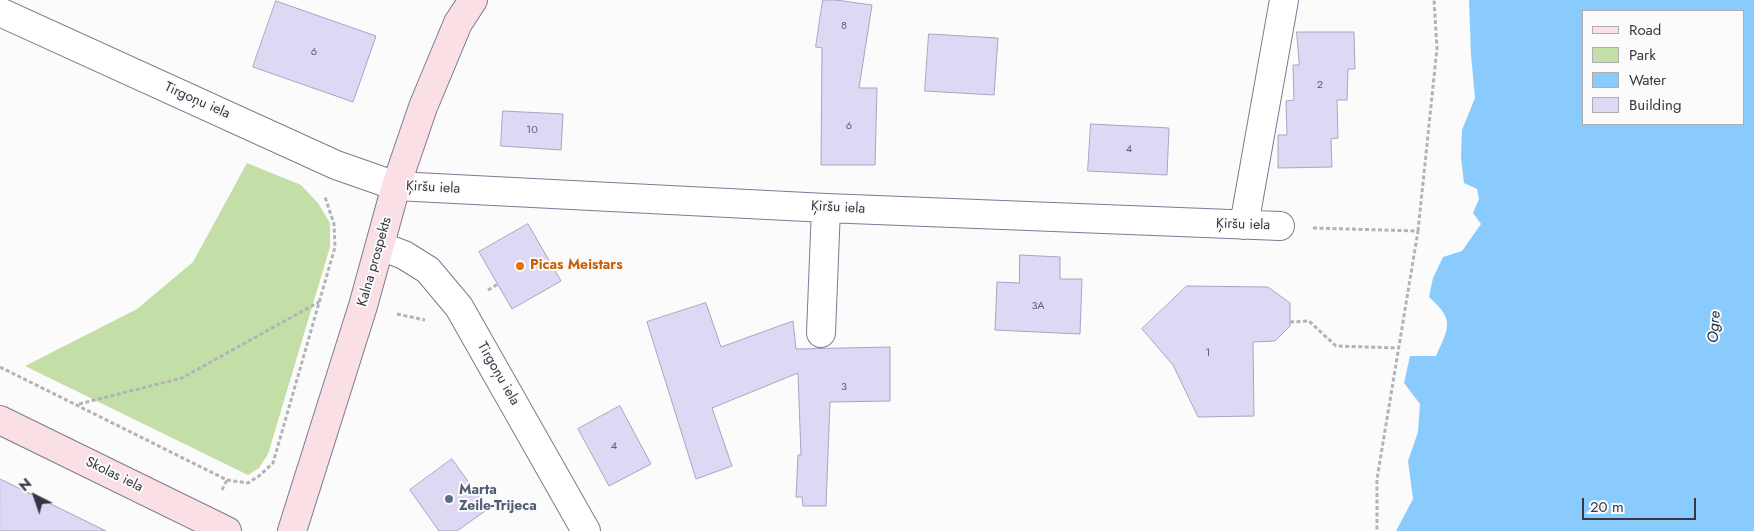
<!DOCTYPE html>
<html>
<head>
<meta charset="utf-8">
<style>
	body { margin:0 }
	#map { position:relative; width:1754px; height:531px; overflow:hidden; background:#fbfbfb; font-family:Jost,sans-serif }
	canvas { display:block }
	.legend { position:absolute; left:1582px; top:10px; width:162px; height:115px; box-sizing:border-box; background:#fbfbfb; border:1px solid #adacb1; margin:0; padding:6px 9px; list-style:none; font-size:15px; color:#383642 }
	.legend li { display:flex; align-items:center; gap:10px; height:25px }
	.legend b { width:25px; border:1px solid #adacb1 }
	.north { position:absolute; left:10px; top:471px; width:50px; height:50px; -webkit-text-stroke:4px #fbfbfb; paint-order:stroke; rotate:319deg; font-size:14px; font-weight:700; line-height:20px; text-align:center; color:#383642 }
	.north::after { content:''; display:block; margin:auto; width:18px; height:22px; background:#383642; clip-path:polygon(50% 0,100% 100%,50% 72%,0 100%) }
	.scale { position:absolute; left:1582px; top:498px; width:114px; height:22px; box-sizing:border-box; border:2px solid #383642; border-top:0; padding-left:6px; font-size:15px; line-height:18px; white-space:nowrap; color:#383642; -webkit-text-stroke:4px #fbfbfb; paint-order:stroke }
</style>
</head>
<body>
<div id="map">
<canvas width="1754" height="531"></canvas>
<ul class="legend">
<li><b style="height:6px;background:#fadfe5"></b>Road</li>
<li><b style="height:14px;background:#c3dfa7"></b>Park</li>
<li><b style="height:14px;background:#8acbfe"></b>Water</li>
<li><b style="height:14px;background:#ddd8f4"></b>Building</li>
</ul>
<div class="north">N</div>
<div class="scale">20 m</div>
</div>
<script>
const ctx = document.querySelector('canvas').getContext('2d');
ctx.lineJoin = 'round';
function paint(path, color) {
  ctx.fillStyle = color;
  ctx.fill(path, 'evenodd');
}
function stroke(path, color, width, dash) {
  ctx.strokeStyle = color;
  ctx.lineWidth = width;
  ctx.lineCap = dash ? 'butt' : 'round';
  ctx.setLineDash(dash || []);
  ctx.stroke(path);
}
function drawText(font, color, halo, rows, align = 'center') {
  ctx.font = font + ' Jost,sans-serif';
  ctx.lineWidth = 4;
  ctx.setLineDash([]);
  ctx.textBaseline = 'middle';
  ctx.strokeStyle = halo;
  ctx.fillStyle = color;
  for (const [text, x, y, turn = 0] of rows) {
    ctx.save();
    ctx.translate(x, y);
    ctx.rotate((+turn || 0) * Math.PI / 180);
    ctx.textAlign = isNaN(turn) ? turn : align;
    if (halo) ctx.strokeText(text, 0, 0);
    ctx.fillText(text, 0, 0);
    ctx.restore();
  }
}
const green = new Path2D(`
	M 247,163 L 301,185 L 318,203 L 330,223 L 330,247 L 268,454 L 259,468 L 248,475 L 25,366 L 137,309 L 193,262 Z`);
const water = new Path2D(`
	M 1469,0 L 1754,0 L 1754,531 L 1396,531 L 1413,499 L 1408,461 L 1418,432 L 1420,404 L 1404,383 L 1410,356 L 1436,356 C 1449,327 1455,320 1429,297 L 1433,278 L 1443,257 L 1462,251 L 1481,224 L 1473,213 L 1479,199 L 1477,189 L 1464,183 L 1461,158 L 1462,130 L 1475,98 L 1471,55 ZM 1583,11 L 1743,11 L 1743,124 L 1583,124 Z`);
const building = new Path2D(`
	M 823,0 L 836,0 L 872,5 L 859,88 L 877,88 L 875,165 L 821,165 L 822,48 L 816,47 Z
	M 276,1 L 376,36 L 353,102 L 253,67 Z
	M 1297,32 L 1354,32 L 1355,69 L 1348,69 L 1347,100 L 1337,100 L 1338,138 L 1331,139 L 1332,167 L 1278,168 L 1278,135 L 1287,135 L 1286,101 L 1294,100 L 1293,65 L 1299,65 Z
	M 929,34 L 998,38 L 994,95 L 925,91 Z
	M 503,111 L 563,114 L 561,150 L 501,146 Z
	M 1091,124 L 1169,128 L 1167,175 L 1088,171 Z
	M 528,224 L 561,281 L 512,309 L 479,252 Z
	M 1020,255 L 1060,257 L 1060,279 L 1082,279 L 1080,334 L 995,330 L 997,282 L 1019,283 Z
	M 1187,286 L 1268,287 L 1290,303 L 1290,326 L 1275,341 L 1253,342 L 1254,416 L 1198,417 L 1173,365 L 1142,329 Z
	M 706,303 L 721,347 L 793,321 L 796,349 L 890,347 L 890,401 L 830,402 L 826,506 L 803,506 L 802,497 L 796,497 L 798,455 L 801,455 L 798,373 L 712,408 L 732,466 L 696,479 L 647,322 Z
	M 620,406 L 651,464 L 609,486 L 578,429 Z
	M 452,459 L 488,509 L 457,531 L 439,531 L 410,490 Z
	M 0,479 L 106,531 L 0,531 Z`);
const path = new Path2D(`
	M 1313,228 L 1418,231 L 1377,479 L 1377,531
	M 1418,231 L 1437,48 L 1434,0
	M 488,290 L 498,284
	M 397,314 L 425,320
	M 1290,322 L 1309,321 L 1336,346 L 1398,348
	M 0,367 L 227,480 L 248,483 L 259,476 L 273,463 L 335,247 L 334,224 L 325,197
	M 79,404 L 182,378 L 319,302
	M 222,490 L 227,480`);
const street = new Path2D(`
	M 0,12 L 336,165 L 396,186 L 826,208 L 1280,226
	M 1244,225 L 1284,0
	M 380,246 L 404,255 L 428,270 L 459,307 L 586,531
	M 821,333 L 826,208`);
const secondary = new Path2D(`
	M 0,420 L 227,531
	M 292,531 L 363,306 L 396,186 L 423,107 L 458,23 L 473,0`);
const markers = [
	[520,266,5,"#e8710a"],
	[449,499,5,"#5c6f8a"]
];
const numberNames = [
	["8",844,26],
	["6",314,52],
	["2",1320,85],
	["6",849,126],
	["10",532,130],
	["4",1129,149],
	["3A",1038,306],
	["1",1208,353],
	["3",844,387],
	["4",614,446]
];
const streetNames = [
	["Tirgoņu iela",197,101,24],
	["Ķiršu iela",433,188,3],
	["Ķiršu iela",838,208,3],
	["Ķiršu iela",1243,225,2],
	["Kalna prospekts",375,262,-74],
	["Tirgoņu iela",498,374,60],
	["Skolas iela",114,475,26]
];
const foodNames = [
	["Picas Meistars",530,266]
];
const serviceNames = [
	["Marta",459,491],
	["Zeile-Trijeca",459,507]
];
const waterNames = [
	["Ogre",1715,327,-86]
];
paint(green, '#c3dfa7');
paint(water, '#8acbfe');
paint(building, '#ddd8f4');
stroke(building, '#a9a4c1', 1);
stroke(street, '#7e7994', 30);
stroke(secondary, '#7e7994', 30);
stroke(path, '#b3b3b7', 3, [4, 2.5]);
stroke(street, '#fff', 28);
stroke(secondary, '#fadfe5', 28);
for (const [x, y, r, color] of markers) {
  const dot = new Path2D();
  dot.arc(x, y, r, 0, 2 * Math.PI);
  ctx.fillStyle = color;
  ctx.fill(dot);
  stroke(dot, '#fbfbfb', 2);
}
drawText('11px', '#615e6e', null, numberNames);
drawText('14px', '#383642', '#fbfbfb', streetNames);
drawText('bold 14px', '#c56008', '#fbfbfb', foodNames, 'left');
drawText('bold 14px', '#4e5e75', '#fbfbfb', serviceNames, 'left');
drawText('italic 15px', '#143045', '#fbfbfb', waterNames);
</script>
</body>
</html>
